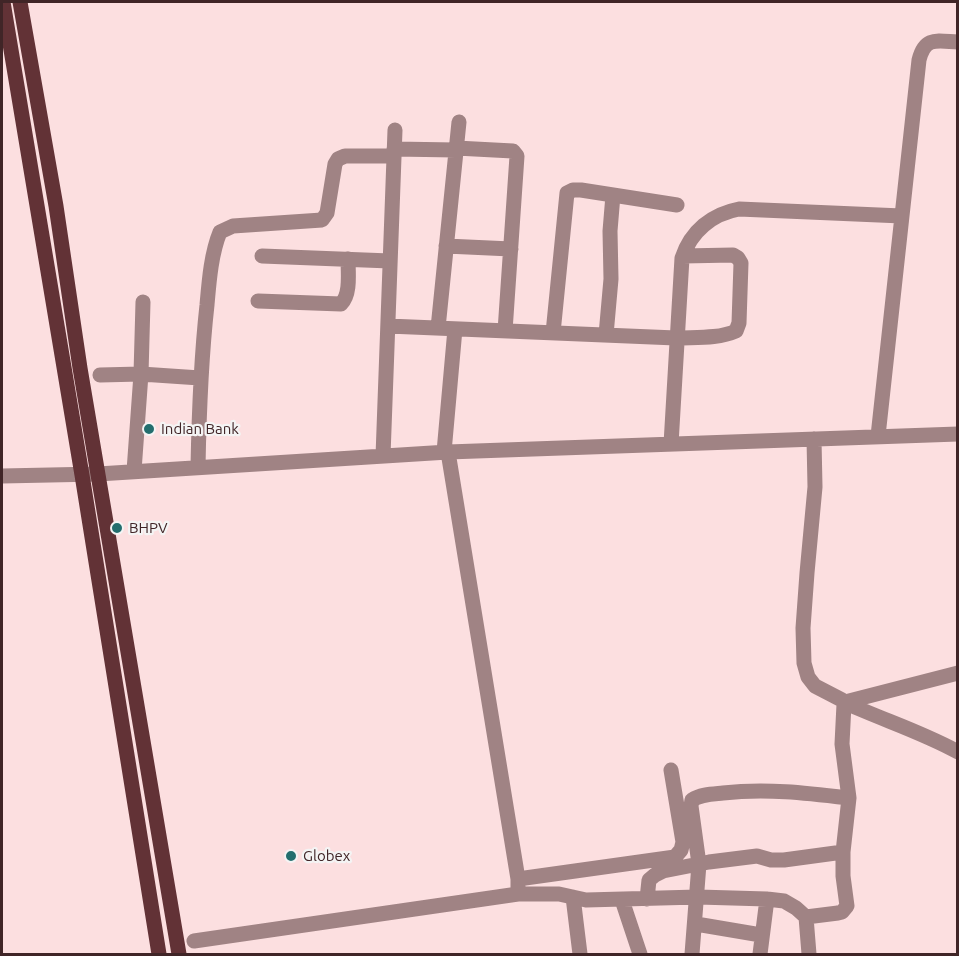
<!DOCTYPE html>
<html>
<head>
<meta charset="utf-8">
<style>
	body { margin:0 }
	#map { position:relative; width:959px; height:956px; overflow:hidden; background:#fcdfe0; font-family:Ubuntu,sans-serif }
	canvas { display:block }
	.frame { position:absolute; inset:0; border:3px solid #402527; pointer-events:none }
</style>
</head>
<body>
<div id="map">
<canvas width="959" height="956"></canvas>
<div class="frame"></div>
</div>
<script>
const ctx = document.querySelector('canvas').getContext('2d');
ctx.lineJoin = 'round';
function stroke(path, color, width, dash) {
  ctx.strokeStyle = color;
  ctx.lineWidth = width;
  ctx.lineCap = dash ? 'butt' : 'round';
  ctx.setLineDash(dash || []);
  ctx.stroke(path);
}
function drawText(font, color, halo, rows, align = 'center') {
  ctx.font = font + ' Ubuntu,sans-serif';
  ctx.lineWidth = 4.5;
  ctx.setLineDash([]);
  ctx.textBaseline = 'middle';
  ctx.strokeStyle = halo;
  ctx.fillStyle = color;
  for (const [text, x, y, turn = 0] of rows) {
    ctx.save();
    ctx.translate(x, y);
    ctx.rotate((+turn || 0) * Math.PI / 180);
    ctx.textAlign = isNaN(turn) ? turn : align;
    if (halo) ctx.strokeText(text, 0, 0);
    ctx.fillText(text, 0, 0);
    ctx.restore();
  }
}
const minor = new Path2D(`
	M 456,148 L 513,151 L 517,156 L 505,331
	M 394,149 L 456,150
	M 446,246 L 511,249
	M 262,256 L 390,261
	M 258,301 L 341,304 C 351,294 348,273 348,259
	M 388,326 L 676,338 C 696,337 718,339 736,331 L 739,323 L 741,263 L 738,258 L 733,255 L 683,256
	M 438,328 L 459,122
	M 553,333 L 567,193 L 573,190 L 581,190 L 677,205
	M 606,335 L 611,279 L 610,231 L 613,195
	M 100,375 L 141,374 L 200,378
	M 878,436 L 919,60 C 925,36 937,41 958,42
	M 671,444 L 682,258 C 691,231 712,214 739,209 L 902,216
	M 444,452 L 455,329
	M 383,456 L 395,130
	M 198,467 C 199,413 201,359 207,305 C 209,282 211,254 220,232 L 233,226 L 322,220 L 327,213 L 335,164 L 338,159 L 345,156 L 394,156
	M 134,471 L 141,374 L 143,302
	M 2,476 L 98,474 L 448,452 L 958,434
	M 846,703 C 883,720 922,732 958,752
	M 844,704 L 849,701 L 958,673
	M 518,879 L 675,857 L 681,850 L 683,842 L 671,770
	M 518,894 L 559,894 L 586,900 L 698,897 L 767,899 L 784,901 L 796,908 L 806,917 L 809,954
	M 573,897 L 580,954
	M 647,899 L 649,880 L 655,875 L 663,871 L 709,862 L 757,856 L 771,860 L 784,860 L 843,852
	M 622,900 L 640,954
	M 806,917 L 838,913 L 842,912 L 847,906 L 843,876 L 843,852 L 849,798 L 842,744 L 844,704 L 842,700 L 815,686 L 808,677 L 804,663 L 803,628 L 807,573 L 815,487 L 814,439
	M 696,924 L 761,935
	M 194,941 L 518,894 L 518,879 L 448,452
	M 692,954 L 699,864 L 691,806 L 692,800 C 701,794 713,794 723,793 C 766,788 807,793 849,798
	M 760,954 L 767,899`);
const major = new Path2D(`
	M 3,2 L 82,475 L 159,954
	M 20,2 L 56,206 L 80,368 L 179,954`);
const markers = [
	[149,429,6,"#236e6e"],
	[117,528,6,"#236e6e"],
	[291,856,6,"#236e6e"]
];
const poiNames = [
	["Indian Bank",161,429],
	["BHPV",129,528],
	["Globex",303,856]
];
stroke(minor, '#a08384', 15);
stroke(major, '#623236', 15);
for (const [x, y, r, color] of markers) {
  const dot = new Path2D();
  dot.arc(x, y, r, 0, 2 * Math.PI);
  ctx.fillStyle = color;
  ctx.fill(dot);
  stroke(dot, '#f4f4f4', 2);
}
drawText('15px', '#402527', '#f4f4f4', poiNames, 'left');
</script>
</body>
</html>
